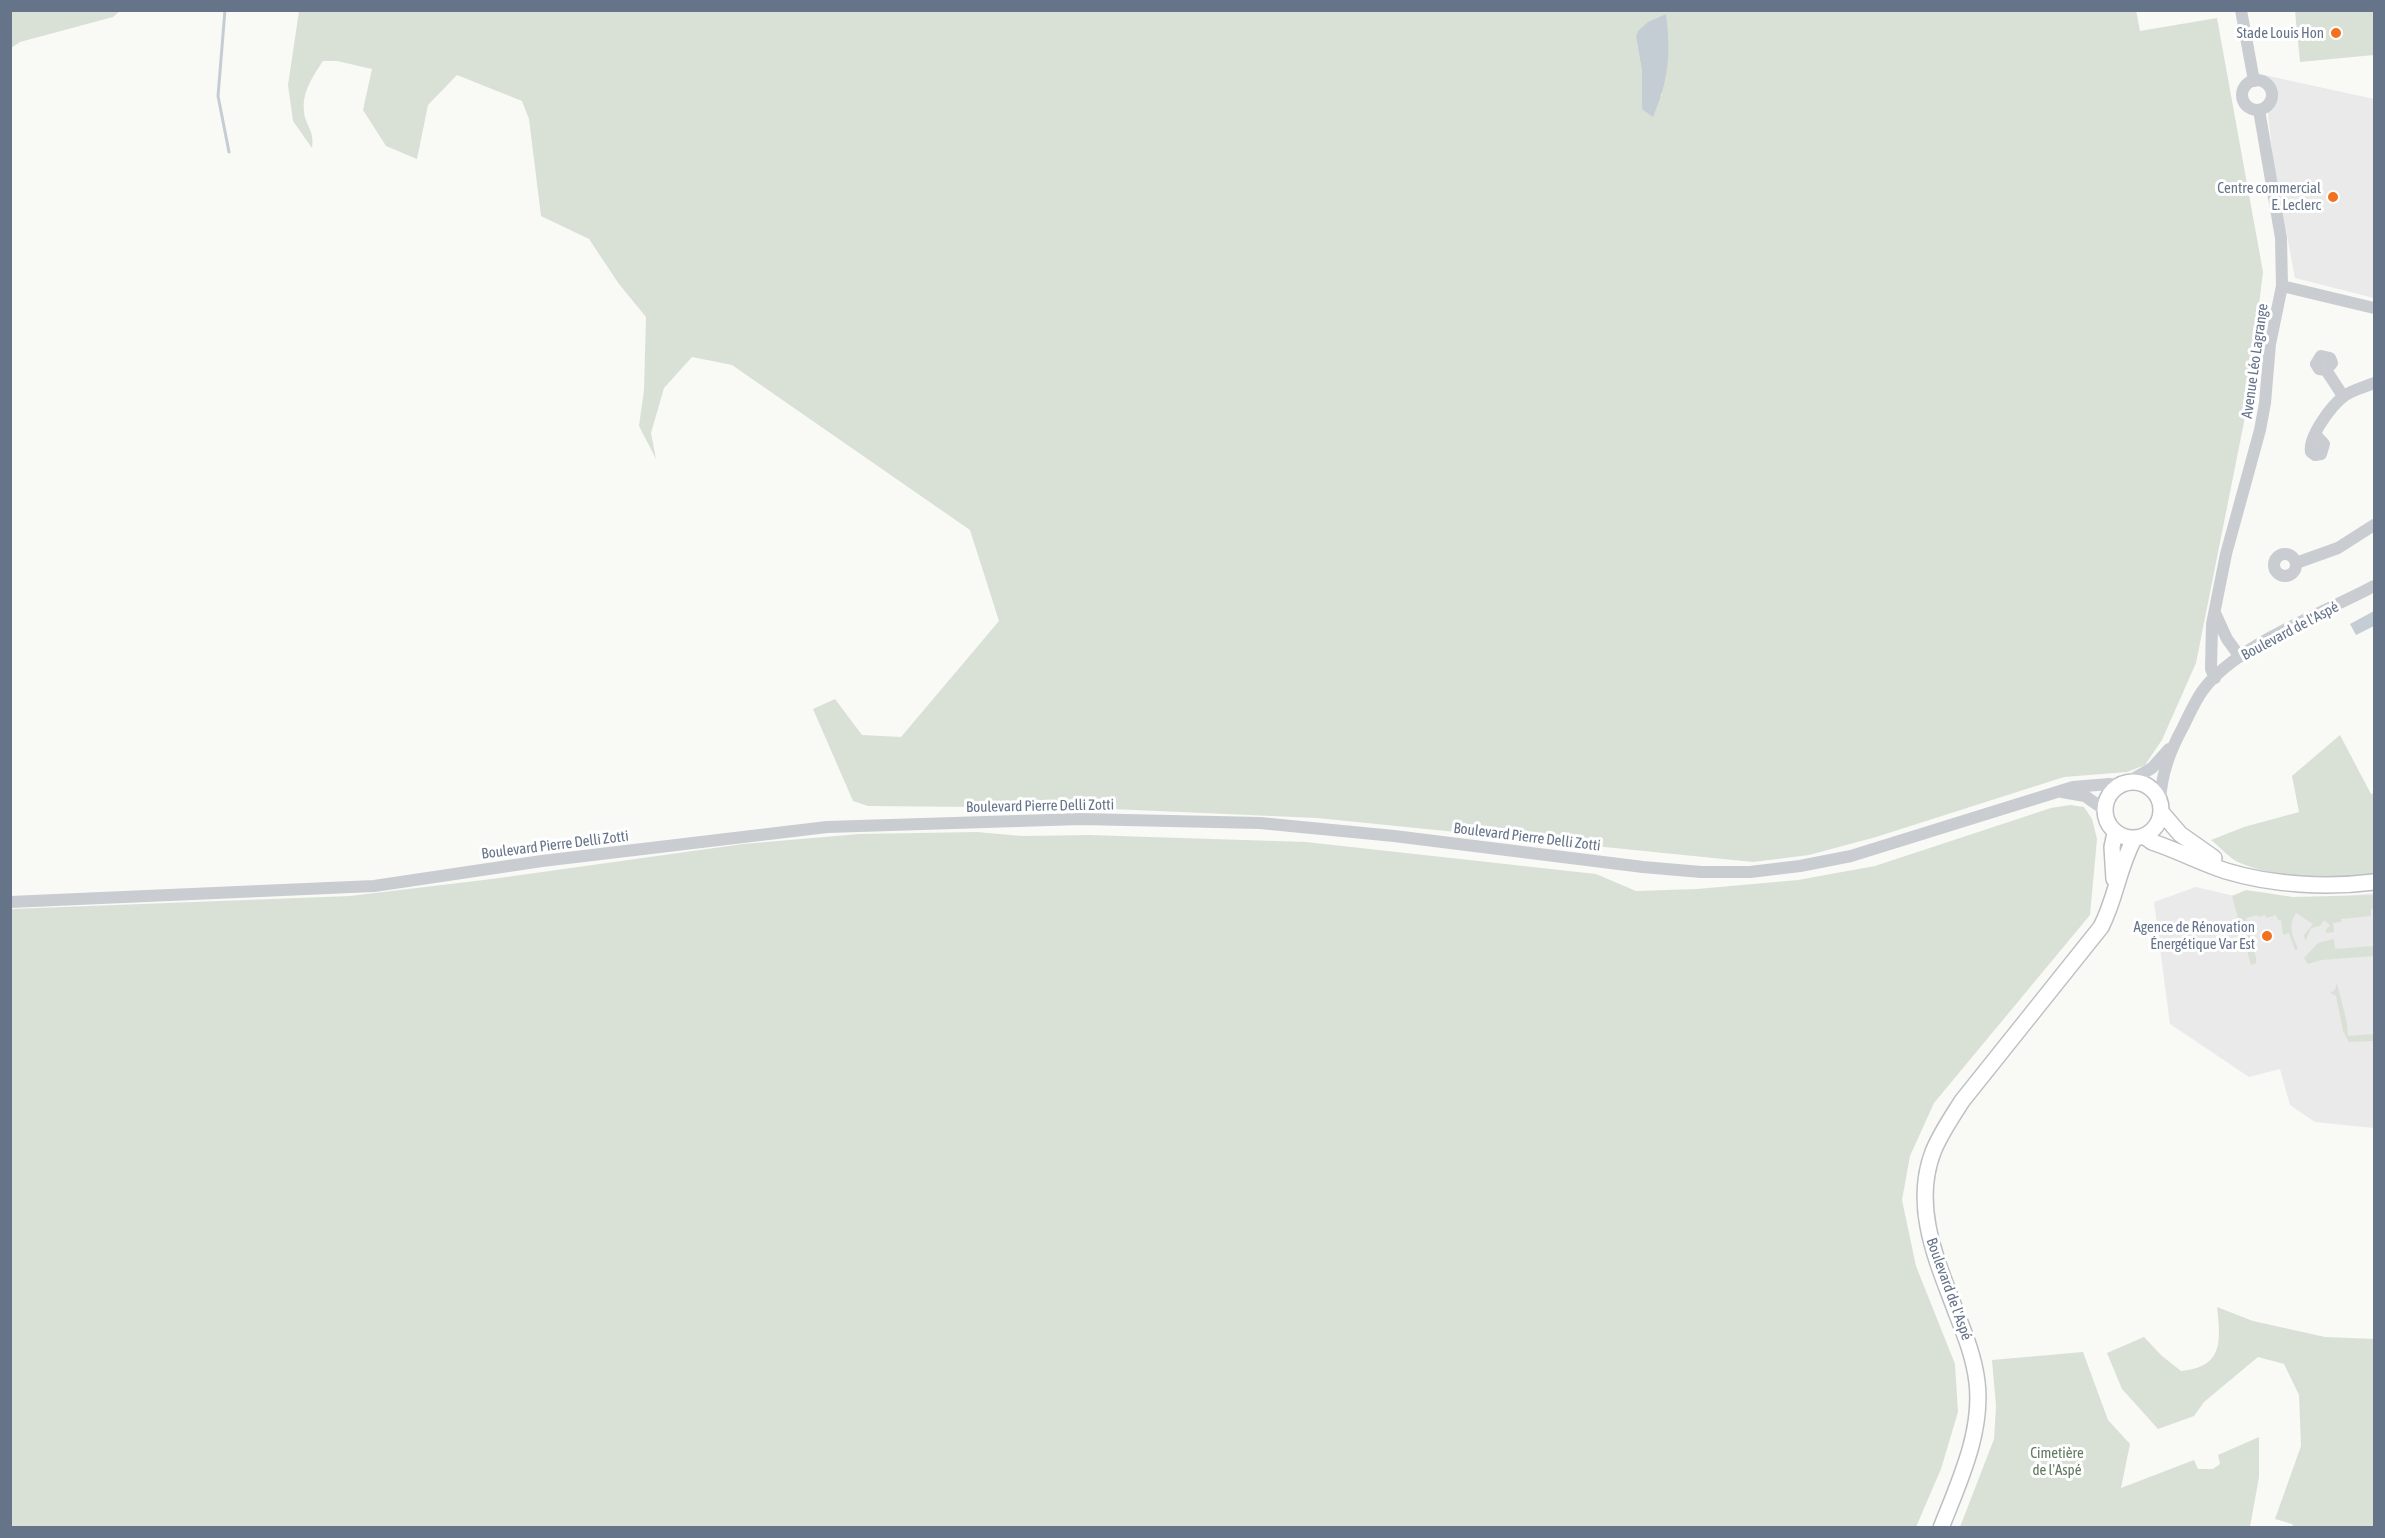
<!DOCTYPE html>
<html>
<head>
<meta charset="utf-8">
<style>
	body { margin:0 }
	#map { position:relative; width:2385px; height:1538px; overflow:hidden; background:#f9f9f6; font-family:"Asap Condensed",sans-serif }
	canvas { display:block }
	.frame { position:absolute; inset:0; border:12px solid #66748a; pointer-events:none }
</style>
</head>
<body>
<div id="map">
<canvas width="2385" height="1538"></canvas>
<div class="frame"></div>
</div>
<script>
const ctx = document.querySelector('canvas').getContext('2d');
ctx.lineJoin = 'round';
function paint(path, color) {
  ctx.fillStyle = color;
  ctx.fill(path, 'evenodd');
}
function stroke(path, color, width, dash) {
  ctx.strokeStyle = color;
  ctx.lineWidth = width;
  ctx.lineCap = dash ? 'butt' : 'round';
  ctx.setLineDash(dash || []);
  ctx.stroke(path);
}
function drawText(font, color, halo, rows, align = 'center') {
  ctx.font = font + ' "Asap Condensed",sans-serif';
  ctx.lineWidth = 6;
  ctx.setLineDash([]);
  ctx.textBaseline = 'middle';
  ctx.strokeStyle = halo;
  ctx.fillStyle = color;
  for (const [text, x, y, turn = 0] of rows) {
    ctx.save();
    ctx.translate(x, y);
    ctx.rotate((+turn || 0) * Math.PI / 180);
    ctx.textAlign = isNaN(turn) ? turn : align;
    if (halo) ctx.strokeText(text, 0, 0);
    ctx.fillText(text, 0, 0);
    ctx.restore();
  }
}
const built = new Path2D(`
	M 2264,75 L 2374,99 L 2374,298 L 2295,278 L 2273,160 Z
	M 2196,887 L 2230,895 L 2283,903 L 2374,893 L 2374,1128 L 2315,1122 L 2290,1105 L 2280,1069 L 2249,1077 L 2170,1024 L 2154,902 Z`);
const green = new Path2D(`
	M 11,10 L 120,10 L 120,11 L 113,17 L 20,42 L 11,48 Z
	M 2136,10 L 2140,31 L 2217,18 L 2263,272 L 2245,417 L 2196,663 L 2162,740 L 2145,765 L 2127,772 L 2064,777 L 1876,837 L 1809,855 L 1753,862 L 1317,818 L 1090,808 L 868,806 L 853,801 L 813,709 L 835,699 L 862,735 L 901,737 L 999,621 L 970,530 L 732,365 L 692,357 L 664,388 L 651,433 L 656,459 L 639,426 L 644,390 L 646,317 L 619,284 L 589,239 L 541,216 L 529,119 L 522,101 L 457,75 L 428,105 L 417,159 L 386,146 L 363,110 L 372,69 L 337,61 L 323,61 C 313,76 302,92 304,111 C 305,126 315,130 312,148 L 293,121 L 288,85 L 299,11 ZM 1636,37 L 1662,95 L 1642,109 L 1642,71 Z
	M 2295,11 L 2374,11 L 2374,55 L 2300,62 Z
	M 2340,735 L 2371,794 L 2374,793 L 2374,874 C 2335,879 2277,879 2240,863 C 2230,859 2220,847 2211,840 L 2244,827 L 2299,812 L 2292,776 Z
	M 2070,805 L 2084,807 L 2092,819 L 2097,839 L 2090,915 L 1934,1103 L 1910,1156 L 1902,1200 L 1916,1266 L 1955,1364 L 1958,1412 L 1941,1469 L 1916,1527 L 11,1527 L 11,909 L 350,896 L 492,879 L 743,844 L 859,834 L 977,832 L 1022,836 L 1089,835 L 1306,842 L 1596,874 L 1636,891 L 1697,889 L 1798,880 L 1875,866 L 2051,808 Z
	M 2246,890 L 2293,897 L 2374,895 L 2374,908 L 2371,909 L 2371,916 L 2341,919 L 2341,922 L 2333,923 L 2334,932 L 2326,933 L 2326,930 L 2330,925 L 2324,920 L 2320,926 L 2311,928 L 2306,940 L 2303,936 L 2313,924 L 2296,913 C 2287,926 2293,936 2298,949 L 2295,950 L 2289,933 L 2283,935 L 2281,920 L 2278,920 L 2276,915 L 2266,918 L 2265,915 L 2259,917 L 2257,915 L 2246,918 L 2256,958 L 2256,963 L 2251,965 L 2232,896 Z
	M 2334,939 L 2335,949 L 2374,946 L 2374,956 L 2321,960 L 2308,964 L 2304,958 L 2318,943 Z
	M 2337,983 L 2347,1023 L 2348,1036 L 2374,1034 L 2374,1041 L 2349,1042 L 2343,1031 L 2336,996 L 2330,993 L 2335,990 Z
	M 2217,1307 L 2253,1321 L 2325,1337 L 2374,1339 L 2374,1527 L 2294,1527 L 2292,1524 L 2275,1519 L 2301,1446 L 2299,1395 L 2284,1364 L 2258,1357 L 2204,1402 L 2194,1416 L 2158,1429 L 2122,1389 L 2107,1353 L 2144,1337 L 2162,1356 L 2181,1371 C 2223,1367 2221,1342 2217,1307 Z
	M 2083,1352 L 2108,1420 L 2130,1444 L 2121,1488 L 2194,1460 L 2198,1469 L 2213,1469 L 2220,1464 L 2218,1455 L 2259,1437 L 2259,1477 L 2250,1527 L 1960,1527 L 1994,1439 L 1996,1406 L 1992,1360 Z`);
const water = new Path2D(`
	M 1666,14 C 1671,54 1669,79 1653,117 L 1642,109 L 1642,71 L 1636,37 L 1638,31 L 1648,22 Z
	M 2374,611 L 2374,626 L 2356,635 L 2350,624 Z`);
const stream = new Path2D(`
	M 225,10 L 218,96 L 229,152`);
const minor = new Path2D(`
	M 2241,10 L 2254,81
	M2242 95a15 15 0 1 1 30 0a15 15 0 1 1-30 0Z
	M 2282,286 L 2374,308
	M 2326,370 L 2319,369 L 2316,364 L 2321,356 L 2330,358 L 2332,363 L 2326,370 L 2343,396
	M 2315,434 L 2324,444 L 2321,454 L 2315,455 L 2311,452 C 2308,437 2331,406 2344,396 C 2352,390 2365,387 2374,383
	M2274 565a11 11 0 1 1 22 0a11 11 0 1 1-22 0Z
	M 2296,563 L 2338,548 L 2374,525
	M 2215,613 L 2227,639 L 2240,657
	M 2215,678 L 2211,669 L 2212,624 L 2226,554 L 2260,430 L 2265,403 L 2270,344 L 2282,286 L 2281,238 L 2259,110
	M 2128,782 L 2152,768 L 2169,749
	M 2062,792 L 2085,796 L 2105,810
	M 2160,800 C 2162,772 2170,751 2183,727 C 2189,715 2195,701 2203,690 C 2237,644 2324,613 2374,586
	M 10,902 L 374,886 L 542,861 L 827,827 L 1081,819 L 1260,823 L 1394,836 L 1643,867 L 1701,872 L 1750,872 L 1800,866 L 1851,856 L 2073,787 L 2109,784 L 2120,785`);
const major = new Path2D(`
	M2105 810a28 28 0 1 1 56 0a28 28 0 1 1-56 0Z
	M 2162,813 L 2180,834 L 2214,858
	M 2145,837 L 2152,842 C 2177,850 2201,863 2226,871 C 2272,885 2327,888 2374,882
	M 2114,879 L 2112,847 L 2115,833
	M 1941,1528 C 1959,1482 1983,1432 1977,1382 C 1974,1357 1965,1335 1956,1312 C 1937,1261 1912,1207 1933,1152 C 1940,1134 1952,1117 1962,1101 L 2101,927 C 2116,898 2118,869 2134,839`);
const markers = [
	[2336,33,6,"#f1711e"],
	[2333,197,6,"#f1711e"],
	[2267,936,6,"#f1711e"]
];
const poiNames = [
	["Stade Louis Hon",2324,33],
	["Centre commercial",2321,188],
	["E. Leclerc",2321,205],
	["Agence de Rénovation",2255,927],
	["Énergétique Var Est",2255,944]
];
const streetNames = [
	["Avenue Léo Lagrange",2255,361,-82],
	["Boulevard de l'Aspé",2290,631,-28],
	["Boulevard Pierre Delli Zotti",1040,806,-1],
	["Boulevard Pierre Delli Zotti",1527,837,7],
	["Boulevard Pierre Delli Zotti",555,845,-7],
	["Boulevard de l'Aspé",1949,1289,70]
];
const parkNames = [
	["Cimetière",2057,1453],
	["de l'Aspé",2057,1470]
];
paint(built, '#e9eae9');
paint(green, '#d9e1d7');
paint(water, '#c5cdd4');
stroke(stream, '#c5cdd4', 3);
stroke(major, '#bcbfc4', 18);
stroke(minor, '#c9ccd0', 12);
stroke(major, '#fff', 15);
for (const [x, y, r, color] of markers) {
  const dot = new Path2D();
  dot.arc(x, y, r, 0, 2 * Math.PI);
  ctx.fillStyle = color;
  ctx.fill(dot);
  stroke(dot, '#fff', 2);
}
drawText('15px', '#66748a', '#fff', poiNames, 'right');
drawText('15px', '#66748a', '#fff', streetNames);
drawText('15px', '#627a61', '#fff', parkNames);
</script>
</body>
</html>
